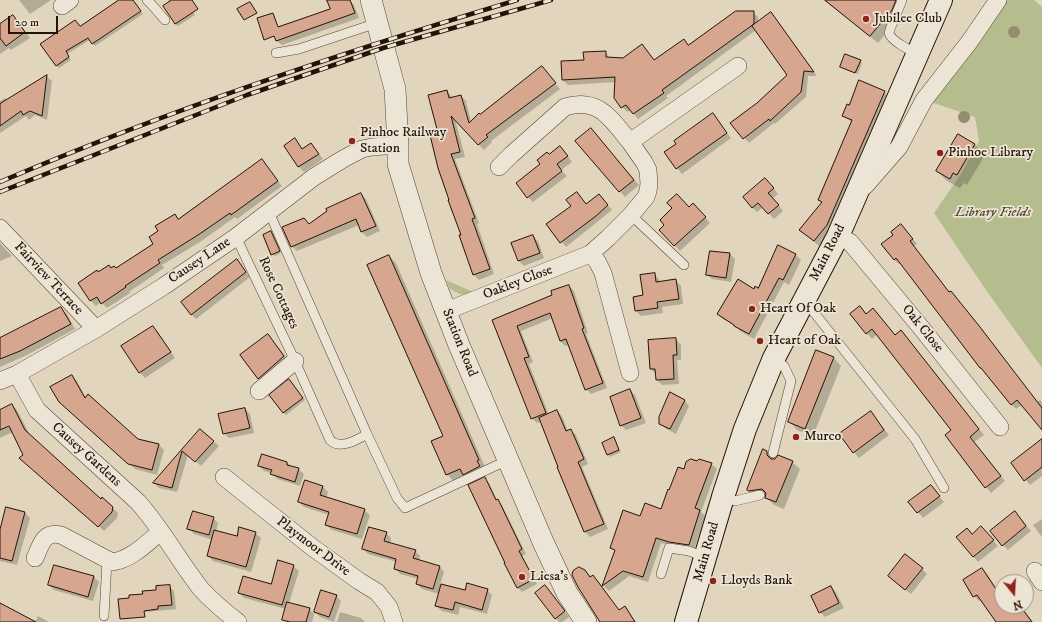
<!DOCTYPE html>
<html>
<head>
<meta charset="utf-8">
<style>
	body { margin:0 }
	#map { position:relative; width:1042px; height:622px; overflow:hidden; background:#e1d6bd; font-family:"IM FELL DW Pica",serif }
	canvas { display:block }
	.north { position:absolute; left:994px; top:574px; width:40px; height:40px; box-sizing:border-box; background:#ece4d4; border:1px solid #9c9082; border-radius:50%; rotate:162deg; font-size:11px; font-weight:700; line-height:16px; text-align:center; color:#251307 }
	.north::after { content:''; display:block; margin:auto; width:14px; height:18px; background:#8f2418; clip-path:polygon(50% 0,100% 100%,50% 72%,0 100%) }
	.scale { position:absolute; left:8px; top:16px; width:50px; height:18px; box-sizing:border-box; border:2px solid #251307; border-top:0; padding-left:5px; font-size:12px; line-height:14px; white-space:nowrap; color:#251307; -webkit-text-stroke:3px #ece4d4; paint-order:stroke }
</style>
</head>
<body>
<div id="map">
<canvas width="1042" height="622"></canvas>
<div class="north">N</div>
<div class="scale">20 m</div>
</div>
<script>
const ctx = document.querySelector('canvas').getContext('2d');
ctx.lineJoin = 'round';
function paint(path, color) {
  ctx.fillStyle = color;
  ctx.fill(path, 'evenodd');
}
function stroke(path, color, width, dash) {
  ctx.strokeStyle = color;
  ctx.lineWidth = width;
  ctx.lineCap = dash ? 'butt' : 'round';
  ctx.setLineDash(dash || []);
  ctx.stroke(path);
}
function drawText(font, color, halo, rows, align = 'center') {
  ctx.font = font + ' "IM FELL DW Pica",serif';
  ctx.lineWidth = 3.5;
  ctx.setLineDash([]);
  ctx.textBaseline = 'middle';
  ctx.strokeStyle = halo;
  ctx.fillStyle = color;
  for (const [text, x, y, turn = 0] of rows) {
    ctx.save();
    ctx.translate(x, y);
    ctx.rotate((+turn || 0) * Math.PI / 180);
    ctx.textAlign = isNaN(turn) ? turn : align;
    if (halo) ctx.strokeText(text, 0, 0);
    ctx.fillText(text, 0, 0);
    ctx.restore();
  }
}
const green = new Path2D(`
	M 1002,0 L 1034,0 L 1042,7 L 1042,368 L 986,290 L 934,213 L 961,174 L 979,141 L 975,117 L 928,101 Z
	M 446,280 L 473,292 C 462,296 461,295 450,289 Z`);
const shadow = new Path2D(`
	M 19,0 L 51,0 L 30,14 Z
	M 121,0 L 133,0 L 143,14 L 95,46 L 90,40 L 67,54 L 71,60 L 59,68 L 56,65 L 80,27 Z
	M 168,0 L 185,0 L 195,15 L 178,26 L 175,24 Z
	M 328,0 L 350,0 L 354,5 L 359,18 L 282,45 L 277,41 L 273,30 L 331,9 Z
	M 824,0 L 896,0 L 903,7 L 899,17 L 878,43 Z
	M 753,12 L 758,17 L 758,23 L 771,13 L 775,18 L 817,76 L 808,76 L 806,97 L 775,124 L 774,123 L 749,143 L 732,123 L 757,103 L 788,75 L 756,30 L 666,96 L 668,98 L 638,119 L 631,110 L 627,112 L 615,98 L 616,82 L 568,85 L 563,80 L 562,62 L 585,61 L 605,52 L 610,58 L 623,59 L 642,45 L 654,60 L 684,40 L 689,46 Z
	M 13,16 L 18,21 L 30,38 L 11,50 L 9,48 L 0,54 L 0,25 Z
	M 860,61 L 862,63 L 858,74 L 844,69 L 842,67 Z
	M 545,72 L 560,89 L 491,141 L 492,142 L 484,150 L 455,119 L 465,157 L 455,159 L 479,223 L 477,224 L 494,274 L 479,280 L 474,275 L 463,235 L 439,134 L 447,91 L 453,98 L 461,96 L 466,101 L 471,122 Z
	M 47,77 L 52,81 L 47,120 L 35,115 L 29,120 L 26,116 L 0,133 L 0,101 L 5,98 L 8,100 Z
	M 884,92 L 889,97 L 832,230 L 819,246 L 806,235 L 823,203 L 819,200 L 852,122 L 843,116 Z
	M 712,114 L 731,138 L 682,174 L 677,168 L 678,144 Z
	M 591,129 L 639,185 L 625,197 L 577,141 Z
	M 958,135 L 975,145 L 985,155 L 967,185 L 964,183 L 960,188 L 947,181 L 937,171 Z
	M 295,140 L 303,150 L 311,144 L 323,159 L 304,172 L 299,167 L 285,146 Z
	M 565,152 L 572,162 L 561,170 L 567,176 L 533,202 L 528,197 L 542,164 L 550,155 Z
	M 262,161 L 282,186 L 237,219 L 235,217 L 203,240 L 162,265 L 164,268 L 129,292 L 130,293 L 107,308 L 101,302 L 96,306 L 91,301 L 98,273 L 112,269 L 116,269 L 155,244 L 160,231 L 175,215 L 179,220 Z
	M 770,184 L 778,194 L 773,198 L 783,211 L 774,219 L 763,207 L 757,212 L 752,207 Z
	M 577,193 L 587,205 L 603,200 L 612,210 L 566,247 L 548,224 L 572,206 Z
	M 361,194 L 366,199 L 380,231 L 367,237 L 362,232 L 359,225 L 297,251 L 292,246 L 309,225 Z
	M 689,208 L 698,209 L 710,223 L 680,251 L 660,230 Z
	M 901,225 L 917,244 L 914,246 L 950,293 L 985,334 L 1037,402 L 1040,400 L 1042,402 L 1042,428 L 1022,405 L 1016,409 L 1011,404 L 981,368 L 901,263 L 899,264 L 894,260 L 883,244 L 895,235 Z
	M 271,233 L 273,235 L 281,253 L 275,256 L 272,254 Z
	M 533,236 L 538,241 L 544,258 L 524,266 L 519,261 Z
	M 0,243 L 12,256 L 0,261 Z
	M 730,254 L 735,259 L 731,282 L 712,279 L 707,274 Z
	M 795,254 L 801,260 L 789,285 L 784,282 L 754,339 L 740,331 L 735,326 L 723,319 L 718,314 L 754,290 L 758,289 Z
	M 389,256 L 396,263 L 485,467 L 453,481 L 447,474 L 444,437 Z
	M 237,260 L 250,277 L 196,319 L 191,314 Z
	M 654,274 L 659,279 L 660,283 L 675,280 L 681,286 L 683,304 L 662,307 L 663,313 L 641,316 L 636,311 L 644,296 Z
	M 569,286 L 574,291 L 588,333 L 586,334 L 607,388 L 591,394 L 586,389 L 569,345 L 565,346 L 560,341 L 553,318 L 521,331 L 533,362 L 529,364 L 549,415 L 557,411 L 562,416 L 568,431 L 571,430 L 576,435 L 588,464 L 582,467 L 608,529 L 590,537 L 585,532 L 558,468 L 541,422 L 537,423 L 532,418 L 493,320 L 553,296 Z
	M 860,307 L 867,314 L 895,336 L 906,337 L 984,435 L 974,442 L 1005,481 L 991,493 L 946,435 L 952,431 L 877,334 L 872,339 L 851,314 Z
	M 62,309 L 67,314 L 75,329 L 25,356 L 0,367 L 0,340 Z
	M 153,327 L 158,332 L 175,358 L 145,378 L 140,373 L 122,347 Z
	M 268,335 L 289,361 L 263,384 L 258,378 Z
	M 676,339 L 681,345 L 681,360 L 677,360 L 679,384 L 662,385 L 657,380 L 656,374 L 651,369 Z
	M 817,352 L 834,358 L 841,366 L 813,436 L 797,430 L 790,422 Z
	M 72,376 L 77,381 L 86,398 L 137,439 L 159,445 L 164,450 L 157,475 L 135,469 L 65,407 Z
	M 291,382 L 305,400 L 286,415 L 283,412 Z
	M 630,390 L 635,395 L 646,423 L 626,430 L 621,425 Z
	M 684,400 L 689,406 L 676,434 L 665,428 L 660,423 Z
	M 12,405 L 17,410 L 30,435 L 101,500 L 102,498 L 118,513 L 117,518 L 104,531 L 83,512 L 81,513 L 24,455 L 13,432 L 0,438 L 0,411 Z
	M 245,409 L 250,414 L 254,433 L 229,438 L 224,433 Z
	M 871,412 L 889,435 L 859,458 L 854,452 Z
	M 201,430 L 219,446 L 201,466 L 188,455 L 177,492 L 159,488 L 154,483 Z
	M 614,439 L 621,452 L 610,457 L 608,454 Z
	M 1042,441 L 1042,476 L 1030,485 L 1012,464 Z
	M 767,452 L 775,460 L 792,462 L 800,469 L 784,509 L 774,505 L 766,497 L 758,499 L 756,498 L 748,490 Z
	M 287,462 L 292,467 L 298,469 L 304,474 L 300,486 L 277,479 L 272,473 L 264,471 L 259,466 Z
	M 711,464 L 717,469 L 701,512 L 705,516 L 694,550 L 676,547 L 661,543 L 648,582 L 629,576 L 609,591 L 603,585 L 615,551 L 612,548 L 641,517 L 661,510 L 670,491 L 684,470 Z
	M 485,479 L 489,483 L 497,500 L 502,505 L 526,554 L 522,556 L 537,584 L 522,592 L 518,588 L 505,564 L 507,563 Z
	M 931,486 L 944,502 L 923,518 L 918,512 Z
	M 323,487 L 328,492 L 326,498 L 364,510 L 370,515 L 362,539 L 332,530 L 326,525 L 329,515 L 304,507 L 299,502 Z
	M 25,513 L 30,518 L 17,565 L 0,561 L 0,533 Z
	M 213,518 L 218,523 L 216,532 L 237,537 L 255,533 L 261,538 L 251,572 L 213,561 L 208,556 L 213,540 L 194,534 L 189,529 Z
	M 1020,518 L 1031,531 L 1008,550 L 991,532 Z
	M 1042,519 L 1042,537 L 1033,525 Z
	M 986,532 L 998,546 L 978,562 L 973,556 L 972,534 Z
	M 386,533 L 391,538 L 390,544 L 415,551 L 420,556 L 419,561 L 439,566 L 444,572 L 440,585 L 465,592 L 487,590 L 492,595 L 487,614 L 460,607 L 458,615 L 442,611 L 436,606 L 439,594 L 422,589 L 417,584 L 419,579 L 400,574 L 395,568 L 397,562 L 368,554 L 363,549 Z
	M 293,566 L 299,571 L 289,603 L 309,609 L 314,614 L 321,591 L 336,596 L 341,601 L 334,622 L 320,617 L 315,612 L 312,622 L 286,622 L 283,620 L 286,609 L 244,598 L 239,593 L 272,586 Z
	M 922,569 L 927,574 L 911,594 L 894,581 Z
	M 982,569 L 987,574 L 1002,597 L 1002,606 L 1021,606 L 1033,622 L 997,622 L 981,600 L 979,601 L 974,596 Z
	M 585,570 L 591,577 L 593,576 L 598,581 L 619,611 L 625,607 L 636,622 L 602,622 Z
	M 94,577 L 99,582 L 93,601 L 54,590 L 49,585 Z
	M 169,586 L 174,591 L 176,609 L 136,613 L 157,590 Z
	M 545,586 L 569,617 L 562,622 L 559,622 L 556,618 Z
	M 831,587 L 836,592 L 844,608 L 825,617 L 820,612 Z
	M 340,612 L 361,618 L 365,622 L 337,622 Z
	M 38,616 L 49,622 L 35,622 Z`);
const building = new Path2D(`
	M 119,0 L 133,0 L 141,11 L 92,44 L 88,38 L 66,51 L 69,57 L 56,66 L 40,44 L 75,20 L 80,26 Z
	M 172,0 L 192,0 L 198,9 L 175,24 L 163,6 Z
	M 327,0 L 350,0 L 355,13 L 276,41 L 274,36 L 264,40 L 257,18 L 273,13 L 278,27 L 330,9 Z
	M 825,0 L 896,0 L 892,10 L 870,36 Z
	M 250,2 L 257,13 L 244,20 L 237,9 Z
	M 736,11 L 754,11 L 754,24 L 662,90 L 664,93 L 633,114 L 626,105 L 621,108 L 614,98 L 615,77 L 562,80 L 561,61 L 584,60 L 583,52 L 606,51 L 606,57 L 623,58 L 642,44 L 654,60 L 684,39 L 688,45 Z
	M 771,12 L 814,72 L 804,71 L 801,92 L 770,121 L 769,119 L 743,139 L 730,123 L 757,103 L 787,75 L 752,26 Z
	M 13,15 L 25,32 L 6,46 L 0,38 L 0,24 Z
	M 845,54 L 861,60 L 855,73 L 840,67 Z
	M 542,66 L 556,83 L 486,135 L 488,137 L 478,145 L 451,116 L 460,152 L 451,154 L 475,218 L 472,219 L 490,269 L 473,275 L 459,235 L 461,235 L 448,200 L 449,200 L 438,168 L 430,135 L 438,133 L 428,95 L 447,90 L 449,98 L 461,95 L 469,123 L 479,113 L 480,114 Z
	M 47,75 L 42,116 L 30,111 L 23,115 L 21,111 L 0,126 L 0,104 Z
	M 859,80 L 885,91 L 827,225 L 814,241 L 799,230 L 822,202 L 818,200 L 852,120 L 842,116 L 847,104 L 849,105 Z
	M 713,113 L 727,133 L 676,169 L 664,152 L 676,144 L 674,141 Z
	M 591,128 L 634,180 L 619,192 L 575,141 Z
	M 958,134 L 975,144 L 957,175 L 953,173 L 950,179 L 936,171 Z
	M 295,138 L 302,149 L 311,143 L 319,154 L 298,167 L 284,146 Z
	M 560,146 L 568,156 L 557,164 L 562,171 L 527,198 L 516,183 L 540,164 L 537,160 L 547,152 L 549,154 Z
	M 262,159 L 278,181 L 231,215 L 230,213 L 198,235 L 158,260 L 160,263 L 125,286 L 126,287 L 101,304 L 97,297 L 90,301 L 78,283 L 97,270 L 98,272 L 109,265 L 111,268 L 114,266 L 116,268 L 153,244 L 149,237 L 158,231 L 155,226 L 175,214 L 178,219 Z
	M 765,178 L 774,188 L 768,193 L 779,205 L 768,214 L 758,203 L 752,208 L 743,197 Z
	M 577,192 L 586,204 L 599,194 L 608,205 L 596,216 L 560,243 L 546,224 L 571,206 L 566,200 Z
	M 361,193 L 376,226 L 361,232 L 356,219 L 291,247 L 282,227 L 304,218 L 309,224 L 327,211 L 326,209 Z
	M 677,194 L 689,207 L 693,203 L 706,217 L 674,246 L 659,230 L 664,225 L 660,220 L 672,208 L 667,203 Z
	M 901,224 L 913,239 L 910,241 L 949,292 L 951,291 L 980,327 L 1042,408 L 1042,430 L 1017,400 L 1011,405 L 981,368 L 980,368 L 896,258 L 894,260 L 881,244 L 893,235 L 891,232 Z
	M 271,231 L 280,251 L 271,255 L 263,235 Z
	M 533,235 L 540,253 L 518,261 L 511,243 Z
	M 778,245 L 796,254 L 783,280 L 779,278 L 749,334 L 734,326 L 734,325 L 717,314 L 738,279 L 754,289 L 755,286 L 758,288 Z
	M 710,251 L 730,253 L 726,278 L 706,275 Z
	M 389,255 L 479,460 L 477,461 L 480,466 L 463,475 L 460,469 L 446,475 L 431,441 L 443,436 L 367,265 Z
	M 237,259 L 246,272 L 191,315 L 181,302 Z
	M 655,273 L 656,282 L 676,279 L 679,299 L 657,302 L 658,308 L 635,311 L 633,297 L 643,295 L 640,275 Z
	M 569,285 L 584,328 L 582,329 L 603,383 L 585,390 L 566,339 L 560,341 L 550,313 L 517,326 L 529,357 L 524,358 L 546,413 L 531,419 L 492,320 L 552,295 L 551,291 Z
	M 860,306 L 866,314 L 873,308 L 895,335 L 901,330 L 979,429 L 970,437 L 1001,476 L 985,488 L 945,435 L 951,430 L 872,329 L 866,334 L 850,314 Z
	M 61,307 L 71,324 L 20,351 L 0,359 L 0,338 Z
	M 153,326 L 171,352 L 139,373 L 121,346 Z
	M 268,334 L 284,356 L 258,379 L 240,355 Z
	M 676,338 L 677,355 L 673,355 L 674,379 L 656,380 L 655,369 L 650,369 L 648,340 Z
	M 816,350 L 834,357 L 805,429 L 788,422 Z
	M 72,375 L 85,398 L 88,394 L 138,439 L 159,444 L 152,470 L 128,464 L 59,402 L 50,387 Z
	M 289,379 L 303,398 L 283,413 L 269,395 Z
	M 630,389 L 641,418 L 620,426 L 610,397 Z
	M 670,392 L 685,400 L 670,429 L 659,424 L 659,417 Z
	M 12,404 L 25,430 L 101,499 L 102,497 L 113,507 L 112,512 L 98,527 L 19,458 L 23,455 L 9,426 L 0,430 L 0,410 Z
	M 245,408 L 250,428 L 223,434 L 218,414 Z
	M 557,410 L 566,431 L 571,429 L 584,459 L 578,462 L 604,524 L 584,532 L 557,467 L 558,467 L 539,418 Z
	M 871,411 L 884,430 L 853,453 L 839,434 Z
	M 200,429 L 214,441 L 195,462 L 182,451 L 172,488 L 153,483 Z
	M 614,437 L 619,450 L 607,455 L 602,443 Z
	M 1042,439 L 1042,467 L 1024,481 L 1011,463 Z
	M 763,449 L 767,451 L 767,455 L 771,459 L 775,459 L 778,455 L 793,461 L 776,502 L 765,498 L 766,493 L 762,489 L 749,491 L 747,490 Z
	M 262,454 L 287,462 L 287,465 L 299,468 L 295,482 L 270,474 L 272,470 L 258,466 Z
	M 691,459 L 697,461 L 699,459 L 712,463 L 695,508 L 700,510 L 689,545 L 669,542 L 656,538 L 643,577 L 623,571 L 602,586 L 615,550 L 610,548 L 623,510 L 640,516 L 645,503 L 661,509 L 668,489 L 669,490 L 678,467 L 684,469 L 686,462 Z
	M 485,477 L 496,500 L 498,499 L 522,549 L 519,551 L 534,579 L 517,588 L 504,563 L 505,563 L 468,485 Z
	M 305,480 L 323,486 L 320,495 L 365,509 L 357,534 L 325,525 L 329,512 L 298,502 Z
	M 931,485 L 940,496 L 917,513 L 908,502 Z
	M 6,507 L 25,512 L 12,561 L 0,558 L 0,530 Z
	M 193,511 L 214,517 L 209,535 L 187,529 Z
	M 1015,511 L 1026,526 L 1002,546 L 990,531 Z
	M 981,526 L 994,540 L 973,557 L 956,537 L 967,528 L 972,534 Z
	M 239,527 L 256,532 L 246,567 L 207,556 L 214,530 L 237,536 Z
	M 369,527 L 387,532 L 384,541 L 416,550 L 413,558 L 440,566 L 433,589 L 416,584 L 418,576 L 394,569 L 396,559 L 362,549 Z
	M 905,554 L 923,568 L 905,590 L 888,576 Z
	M 278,560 L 294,565 L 282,605 L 238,593 L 243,576 L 271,584 Z
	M 54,565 L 94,576 L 88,597 L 48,585 Z
	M 579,567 L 585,570 L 590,577 L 593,575 L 619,610 L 625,606 L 635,622 L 600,622 L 578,587 L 572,575 L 573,571 Z
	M 982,568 L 1002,598 L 1002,606 L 1020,606 L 1032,622 L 996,622 L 977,595 L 973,597 L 963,580 Z
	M 467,583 L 488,589 L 482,610 L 455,602 L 453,610 L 435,606 L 441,584 L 465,590 Z
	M 170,585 L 172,605 L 158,606 L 158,609 L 144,611 L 145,617 L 120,619 L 118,599 L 129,598 L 129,595 L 143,594 L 142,591 L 156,590 L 156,586 Z
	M 545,585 L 565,611 L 555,619 L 535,593 Z
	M 831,586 L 839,603 L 819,613 L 811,596 Z
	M 321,590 L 337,595 L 329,617 L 314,612 Z
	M 287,602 L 310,608 L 306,622 L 290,622 L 282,620 Z
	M 0,603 L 36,622 L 0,622 Z`);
const service = new Path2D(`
	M 147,0 L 152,5 L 165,20
	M 902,0 C 900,6 889,30 889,33 C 891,41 911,51 918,54
	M 276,53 L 299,49 L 377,23
	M 269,212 L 367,434 L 397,498 L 405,508 L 508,460
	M 631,215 L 684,265
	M 236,237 L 295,361 L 330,440 C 340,450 357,440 367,434
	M 804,300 L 915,439 L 944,488
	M 773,453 L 791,381 L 784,366 L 774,358
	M 723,497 L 735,501 L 760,495
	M 661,574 L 669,548 L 689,551 L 705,557
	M 104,616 L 107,561`);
const minor = new Path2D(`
	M 62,6 L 70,0
	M 499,167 L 511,155 L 565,107 C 599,97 611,119 630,142
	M 865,186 L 899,147 L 924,100 L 970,41 L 998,0
	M 0,228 L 96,329
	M 838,236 L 850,242 L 923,330 L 1000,427
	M 590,254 L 597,261 L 603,273 L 630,373
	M 446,311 L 590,254 L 608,238 L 631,215 L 646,197 L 648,191 L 649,184 L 648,170 L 644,162 L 630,142 L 738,66
	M 17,374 L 37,410 L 138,502 C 162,529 179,561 201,589 C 212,601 225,612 238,622
	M 0,381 L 17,374 L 96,329 L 164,286 L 236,237 L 314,177 L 343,159 L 362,149 L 372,147 L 398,145
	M 259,391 L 295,361
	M 224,477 L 312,547 L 359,581 L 377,592 L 389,607 L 394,622
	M 35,558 C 41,545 43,531 61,535 L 112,562 C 130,560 146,544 160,532
	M 1035,571 L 1042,582`);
const tertiary = new Path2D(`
	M 371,0 L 395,89 L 398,145 L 398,164 L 431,273 L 459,345 L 544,544 L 567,593 L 586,622`);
const secondary = new Path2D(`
	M 686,622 L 723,497 L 745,429 L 774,358 L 838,236 L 941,0`);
const rail = new Path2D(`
	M 0,182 C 169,110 341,53 517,0
	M 0,192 L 247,95 L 383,48 L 551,0`);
const trees = [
	[1014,32],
	[964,117]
];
const markers = [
	[866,19,4,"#8f2418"],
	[352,141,4,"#8f2418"],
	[940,153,4,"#8f2418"],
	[752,309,4,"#8f2418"],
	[760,341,4,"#8f2418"],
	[796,437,4,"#8f2418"],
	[522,577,4,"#8f2418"],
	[713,581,4,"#8f2418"]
];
const poiNames = [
	["Jubilee Club",874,19],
	["Pinhoe Railway",360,133],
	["Station",360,149],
	["Pinhoe Library",948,153],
	["Heart Of Oak",760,309],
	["Heart of Oak",768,341],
	["Murco",804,437],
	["Liesa's",530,577],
	["Lloyds Bank",721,581]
];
const parkNames = [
	["Library Fields",993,213]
];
const streetNames = [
	["Main Road",828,253,-63],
	["Causey Lane",200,261,-34],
	["Fairview Terrace",48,279,47],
	["Oakley Close",518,283,-21],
	["Rose Cottages",278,293,65],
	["Oak Close",922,329,51],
	["Station Road",459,343,68],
	["Causey Gardens",86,455,42],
	["Playmoor Drive",313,547,37],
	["Main Road",707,552,-74]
];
paint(green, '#b5bd8f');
paint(shadow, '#0003');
paint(building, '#d7a68f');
stroke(building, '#251307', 1);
stroke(service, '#544434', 10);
stroke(minor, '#544434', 18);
stroke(tertiary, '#544434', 22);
stroke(secondary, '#251307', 24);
stroke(service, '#ece4d4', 9);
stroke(minor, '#ece4d4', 17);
stroke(tertiary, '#ece4d4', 21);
stroke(secondary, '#ece4d4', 22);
stroke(rail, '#251307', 4.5);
stroke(rail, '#ece4d4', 3, [9]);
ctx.fillStyle = '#958b73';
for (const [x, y] of trees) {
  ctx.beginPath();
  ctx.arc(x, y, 6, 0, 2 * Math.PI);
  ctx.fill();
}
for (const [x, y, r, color] of markers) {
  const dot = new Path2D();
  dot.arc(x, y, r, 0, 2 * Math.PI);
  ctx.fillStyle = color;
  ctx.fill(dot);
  stroke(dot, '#ece4d4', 1.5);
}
drawText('14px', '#251307', '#ece4d4', poiNames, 'left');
drawText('italic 14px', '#574e37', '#ece4d4', parkNames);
drawText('14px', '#251307', '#ece4d4', streetNames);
</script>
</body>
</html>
